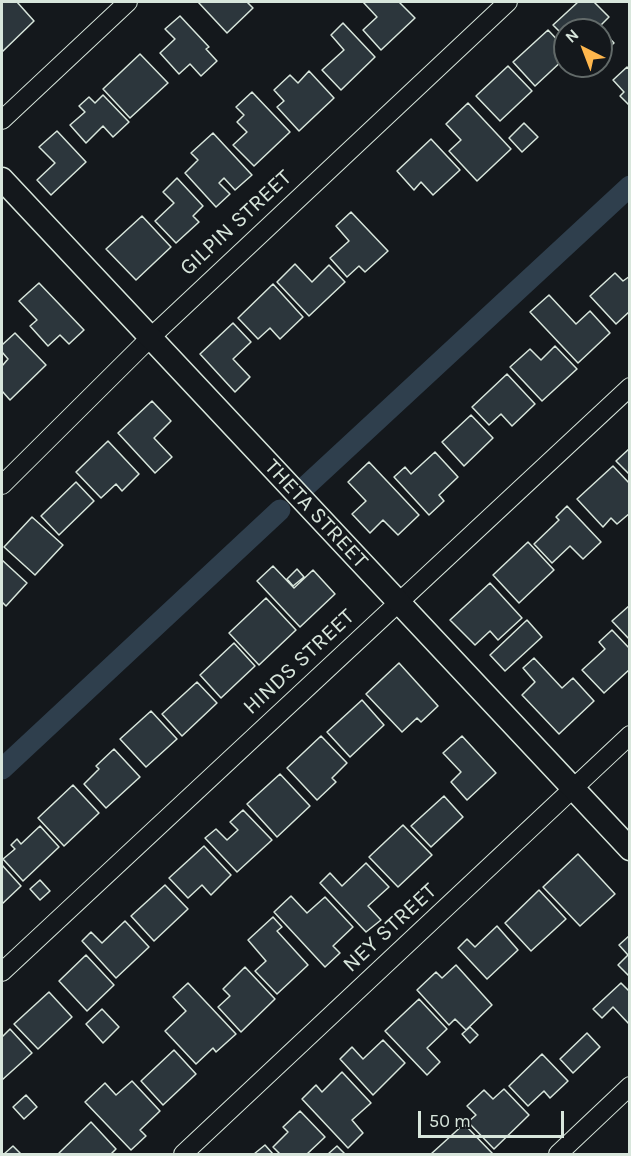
<!DOCTYPE html>
<html>
<head>
<meta charset="utf-8">
<style>
	body { margin:0 }
	#map { position:relative; width:631px; height:1156px; overflow:hidden; background:#14181c; font-family:Karla,sans-serif }
	canvas { display:block }
	.frame { position:absolute; inset:0; border:3px solid #d8e6dc; pointer-events:none }
	.north { position:absolute; left:553px; top:18px; width:60px; height:60px; box-sizing:border-box; background:#14181c; border:2px solid #626a69; border-radius:50%; rotate:318deg; font-size:16px; font-weight:700; line-height:24px; text-align:center; color:#d8e6dc }
	.north::after { content:''; display:block; margin:auto; width:21px; height:27px; background:#ffb74d; clip-path:polygon(50% 0,100% 100%,50% 72%,0 100%) }
	.scale { position:absolute; left:418px; top:1111px; width:146px; height:27px; box-sizing:border-box; border:3px solid #d8e6dc; border-top:0; padding-left:8px; font-size:18px; line-height:21px; white-space:nowrap; color:#d8e6dc; -webkit-text-stroke:4px #14181c; paint-order:stroke }
</style>
</head>
<body>
<div id="map">
<canvas width="631" height="1156"></canvas>
<div class="frame"></div>
<div class="north">N</div>
<div class="scale">50 m</div>
</div>
<script>
const ctx = document.querySelector('canvas').getContext('2d');
ctx.lineJoin = 'round';
function stroke(path, color, width, dash) {
  ctx.strokeStyle = color;
  ctx.lineWidth = width;
  ctx.lineCap = dash ? 'butt' : 'round';
  ctx.setLineDash(dash || []);
  ctx.stroke(path);
}
function paint(path, color) {
  ctx.fillStyle = color;
  ctx.fill(path, 'evenodd');
}
function drawText(font, color, halo, rows, align = 'center') {
  ctx.font = font + ' Karla,sans-serif';
  ctx.lineWidth = 4.5;
  ctx.setLineDash([]);
  ctx.textBaseline = 'middle';
  ctx.strokeStyle = halo;
  ctx.fillStyle = color;
  for (const [text, x, y, turn = 0] of rows) {
    ctx.save();
    ctx.translate(x, y);
    ctx.rotate((+turn || 0) * Math.PI / 180);
    ctx.textAlign = isNaN(turn) ? turn : align;
    if (halo) ctx.strokeText(text, 0, 0);
    ctx.fillText(text, 0, 0);
    ctx.restore();
  }
}
const canal = new Path2D(`
	M 306,486 L 630,186
	M 2,769 L 280,510`);
const building = new Path2D(`
	M 2,2 L 17,2 L 34,21 L 2,52 Z
	M 198,2 L 247,2 L 253,8 L 227,33 Z
	M 363,2 L 399,2 L 415,18 L 381,50 L 363,30 L 377,17 Z
	M 578,2 L 594,2 L 609,17 L 599,27 L 614,43 L 601,55 L 601,30 L 565,30 L 565,37 L 553,25 Z
	M 180,16 L 209,47 L 206,49 L 217,61 L 201,76 L 190,64 L 179,74 L 160,53 L 175,39 L 165,29 Z
	M 343,23 L 375,57 L 341,90 L 322,70 L 344,50 L 331,35 Z
	M 548,30 L 565,48 L 565,58 L 535,86 L 513,62 Z
	M 140,54 L 168,83 L 130,118 L 103,89 Z
	M 508,66 L 532,91 L 500,121 L 476,96 Z
	M 627,67 L 630,70 L 630,106 L 620,96 L 624,92 L 613,80 Z
	M 309,71 L 334,98 L 299,131 L 277,107 L 284,101 L 274,90 L 290,75 L 298,83 Z
	M 252,92 L 290,132 L 254,166 L 233,145 L 247,132 L 237,122 L 244,115 L 236,107 Z
	M 103,95 L 129,122 L 113,137 L 103,126 L 86,143 L 70,125 L 85,112 L 79,106 L 89,97 L 95,103 Z
	M 468,103 L 511,149 L 477,181 L 449,151 L 461,140 L 446,124 Z
	M 524,123 L 538,137 L 522,152 L 509,138 Z
	M 57,131 L 86,162 L 51,195 L 37,180 L 55,163 L 39,147 Z
	M 213,133 L 252,175 L 235,190 L 224,178 L 219,183 L 230,194 L 216,207 L 185,173 L 198,160 L 191,153 Z
	M 431,139 L 460,170 L 433,195 L 421,182 L 414,190 L 397,171 Z
	M 177,178 L 203,206 L 193,216 L 199,222 L 176,243 L 155,221 L 174,203 L 163,192 Z
	M 351,212 L 388,251 L 365,272 L 359,266 L 347,277 L 330,258 L 349,241 L 336,226 Z
	M 142,216 L 171,247 L 136,280 L 106,249 Z
	M 295,264 L 312,282 L 329,265 L 345,282 L 309,316 L 277,282 Z
	M 615,273 L 623,281 L 630,276 L 630,311 L 616,324 L 590,296 Z
	M 39,283 L 84,330 L 69,344 L 60,335 L 48,346 L 30,326 L 37,320 L 19,301 Z
	M 273,284 L 303,317 L 280,339 L 270,328 L 258,339 L 238,318 Z
	M 549,295 L 576,324 L 590,311 L 610,333 L 578,363 L 530,312 Z
	M 233,323 L 251,342 L 233,359 L 250,377 L 235,392 L 200,354 Z
	M 15,333 L 46,365 L 10,400 L 2,391 L 2,366 L 8,359 L 2,352 L 2,345 Z
	M 555,346 L 577,369 L 542,401 L 510,367 L 530,349 L 541,360 Z
	M 507,374 L 535,404 L 512,426 L 501,414 L 489,425 L 472,407 Z
	M 152,401 L 171,421 L 154,438 L 172,457 L 155,473 L 118,433 Z
	M 471,415 L 493,438 L 464,466 L 442,442 Z
	M 108,441 L 139,474 L 122,491 L 116,484 L 101,498 L 76,472 Z
	M 630,448 L 630,475 L 616,461 Z
	M 435,452 L 458,477 L 439,495 L 444,501 L 429,515 L 394,477 L 405,467 L 411,474 Z
	M 369,462 L 419,515 L 398,535 L 383,520 L 370,533 L 352,514 L 366,501 L 348,482 Z
	M 613,466 L 630,484 L 630,513 L 617,524 L 611,518 L 603,527 L 577,499 Z
	M 76,482 L 94,501 L 59,535 L 41,516 Z
	M 567,506 L 601,542 L 583,559 L 570,546 L 552,563 L 534,544 L 559,520 L 556,517 Z
	M 32,517 L 63,545 L 35,575 L 4,547 Z
	M 528,542 L 554,570 L 519,603 L 493,575 Z
	M 2,560 L 27,583 L 6,606 L 2,602 Z
	M 273,566 L 294,588 L 313,570 L 335,594 L 300,627 L 257,581 Z
	M 297,569 L 304,577 L 293,586 L 287,579 Z
	M 490,583 L 522,618 L 498,640 L 490,631 L 475,645 L 450,620 Z
	M 266,598 L 296,630 L 259,665 L 229,633 Z
	M 630,605 L 630,640 L 612,621 Z
	M 527,620 L 542,637 L 505,671 L 490,655 Z
	M 612,630 L 630,649 L 630,669 L 604,693 L 582,670 L 605,649 L 599,642 Z
	M 234,643 L 255,666 L 221,698 L 200,675 Z
	M 534,658 L 562,688 L 573,678 L 594,701 L 559,734 L 522,695 L 535,682 L 523,668 Z
	M 399,663 L 438,706 L 421,722 L 417,718 L 402,732 L 366,694 Z
	M 197,682 L 217,703 L 182,736 L 162,714 Z
	M 362,700 L 384,725 L 350,757 L 327,732 Z
	M 151,711 L 177,739 L 146,767 L 120,739 Z
	M 321,736 L 347,763 L 332,778 L 336,782 L 317,800 L 287,768 Z
	M 462,736 L 496,773 L 467,800 L 451,782 L 461,772 L 443,753 Z
	M 114,749 L 140,777 L 106,808 L 84,784 L 99,769 L 96,766 Z
	M 280,774 L 310,806 L 277,837 L 247,804 Z
	M 73,785 L 99,813 L 64,846 L 38,818 Z
	M 444,796 L 463,817 L 431,847 L 411,826 Z
	M 243,810 L 272,840 L 237,872 L 205,838 L 216,829 L 227,840 L 238,830 L 230,822 Z
	M 403,825 L 432,855 L 398,887 L 369,857 Z
	M 40,826 L 59,847 L 23,881 L 3,859 L 15,849 L 11,845 L 17,839 L 21,844 Z
	M 204,846 L 231,875 L 211,895 L 202,885 L 188,898 L 169,878 Z
	M 578,854 L 615,894 L 580,926 L 543,887 Z
	M 366,863 L 389,887 L 368,906 L 381,920 L 366,932 L 320,883 L 330,873 L 342,886 Z
	M 2,865 L 21,886 L 2,904 Z
	M 40,880 L 50,891 L 40,900 L 30,889 Z
	M 165,885 L 188,909 L 154,941 L 131,916 Z
	M 539,890 L 566,919 L 531,951 L 505,923 Z
	M 291,896 L 307,913 L 325,897 L 353,927 L 333,946 L 340,953 L 325,967 L 274,912 Z
	M 273,917 L 282,927 L 277,931 L 308,965 L 277,994 L 255,971 L 266,961 L 248,940 Z
	M 125,921 L 149,947 L 116,978 L 82,941 L 91,932 L 102,943 Z
	M 497,926 L 518,950 L 487,979 L 458,948 L 467,939 L 475,947 Z
	M 630,935 L 630,977 L 618,965 L 628,955 L 619,945 Z
	M 86,955 L 114,985 L 87,1011 L 59,981 Z
	M 456,965 L 492,1005 L 466,1030 L 455,1019 L 449,1025 L 417,990 L 436,972 L 442,978 Z
	M 245,967 L 275,999 L 241,1032 L 218,1007 L 230,996 L 223,989 Z
	M 188,983 L 236,1034 L 216,1052 L 213,1048 L 196,1064 L 165,1031 L 186,1011 L 173,997 Z
	M 621,983 L 630,992 L 629,1024 L 613,1007 L 602,1018 L 593,1009 Z
	M 49,992 L 72,1017 L 38,1049 L 14,1024 Z
	M 419,999 L 447,1029 L 427,1048 L 440,1062 L 427,1075 L 385,1031 Z
	M 102,1009 L 119,1027 L 103,1043 L 86,1024 Z
	M 470,1027 L 478,1035 L 470,1043 L 462,1034 Z
	M 10,1029 L 32,1053 L 2,1080 L 2,1037 Z
	M 587,1033 L 600,1047 L 573,1073 L 560,1059 Z
	M 383,1040 L 405,1063 L 373,1095 L 340,1059 L 352,1047 L 363,1059 Z
	M 174,1050 L 196,1074 L 163,1105 L 141,1081 Z
	M 542,1054 L 568,1081 L 550,1098 L 544,1091 L 528,1106 L 509,1086 Z
	M 342,1072 L 371,1103 L 352,1120 L 363,1133 L 348,1148 L 302,1099 L 316,1085 L 322,1092 Z
	M 132,1081 L 160,1111 L 140,1130 L 146,1136 L 131,1150 L 85,1102 L 105,1083 L 116,1095 Z
	M 504,1089 L 529,1115 L 494,1149 L 468,1122 L 476,1115 L 467,1106 L 484,1090 L 493,1099 Z
	M 26,1095 L 37,1107 L 24,1119 L 13,1107 Z
	M 300,1111 L 325,1137 L 307,1154 L 280,1154 L 273,1147 L 288,1132 L 283,1127 Z
	M 91,1122 L 116,1149 L 111,1154 L 60,1154 L 59,1153 Z
	M 464,1124 L 493,1154 L 431,1154 Z
	M 265,1145 L 273,1154 L 254,1154 Z
	M 13,1146 L 21,1154 L 4,1154 Z
	M 337,1146 L 345,1154 L 328,1154 Z`);
const minor = new Path2D(`
	M 2,120 L 128,2
	M 2,485 L 151,337 L 508,2
	M 2,972 L 630,387
	M 183,1154 L 630,735
	M 558,1154 L 630,1086`);
const tertiary = new Path2D(`
	M 2,179 L 630,849`);
const streetNames = [
	["GILPIN STREET",236,223,-43],
	["THETA STREET",316,514,47],
	["HINDS STREET",299,662,-43],
	["NEY STREET",390,928,-43]
];
stroke(canal, '#2f3f4d', 21);
paint(building, '#2c363c');
stroke(building, '#d8e6dc', 1.5);
stroke(minor, '#d8e6dc', 20);
stroke(tertiary, '#d8e6dc', 25);
stroke(minor, '#14181c', 18);
stroke(tertiary, '#14181c', 22);
drawText('22px', '#d8e6dc', '#14181c', streetNames);
</script>
</body>
</html>
